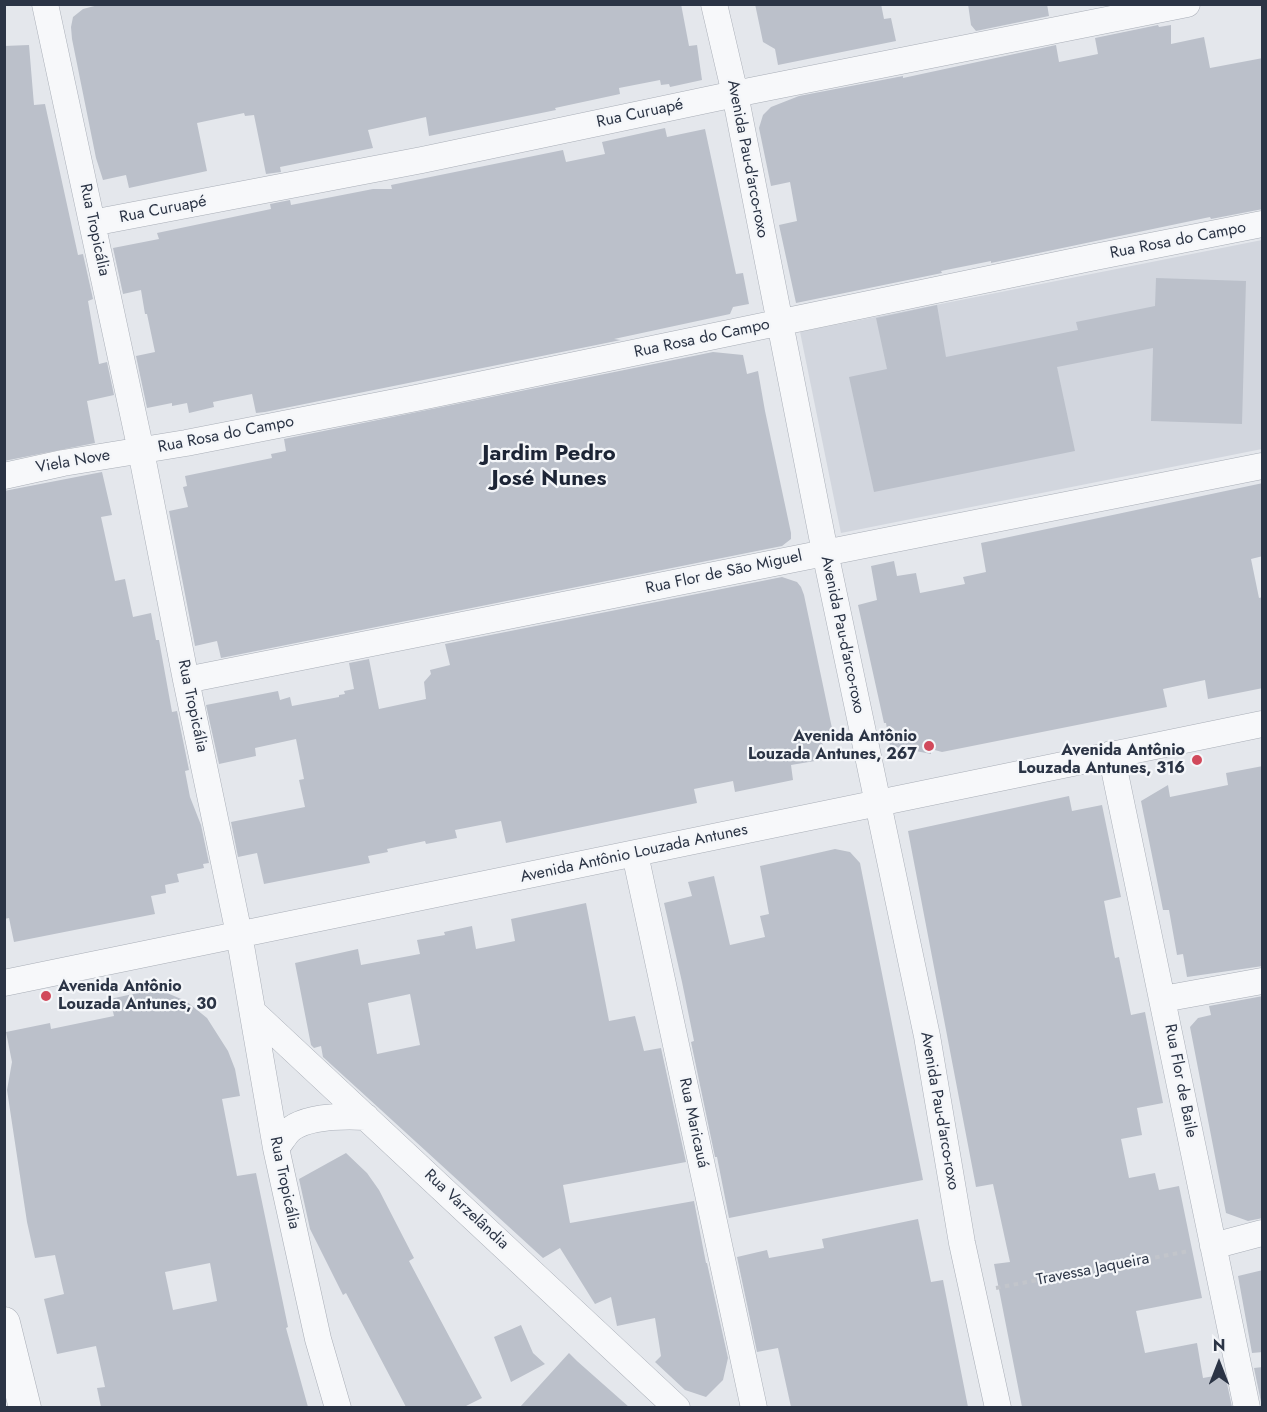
<!DOCTYPE html>
<html>
<head>
<meta charset="utf-8">
<style>
	body { margin:0 }
	#map { position:relative; width:1267px; height:1412px; overflow:hidden; background:#e4e7ec; font-family:Jost,sans-serif }
	canvas { display:block }
	.frame { position:absolute; inset:0; border:6px solid #2b3445; pointer-events:none }
	.north { position:absolute; left:1189px; top:1334px; width:60px; height:60px; -webkit-text-stroke:4px #f4f6f9; paint-order:stroke; rotate:0deg; font-size:16px; font-weight:700; line-height:24px; text-align:center; color:#2b3445 }
	.north::after { content:''; display:block; margin:auto; width:21px; height:27px; background:#2b3445; clip-path:polygon(50% 0,100% 100%,50% 72%,0 100%) }
</style>
</head>
<body>
<div id="map">
<canvas width="1267" height="1412"></canvas>
<div class="frame"></div>
<div class="north">N</div>
</div>
<script>
const ctx = document.querySelector('canvas').getContext('2d');
ctx.lineJoin = 'round';
function paint(path, color) {
  ctx.fillStyle = color;
  ctx.fill(path, 'evenodd');
}
function stroke(path, color, width, dash) {
  ctx.strokeStyle = color;
  ctx.lineWidth = width;
  ctx.lineCap = dash ? 'butt' : 'round';
  ctx.setLineDash(dash || []);
  ctx.stroke(path);
}
function drawText(font, color, halo, rows, align = 'center') {
  ctx.font = font + ' Jost,sans-serif';
  ctx.lineWidth = 4.5;
  ctx.setLineDash([]);
  ctx.textBaseline = 'middle';
  ctx.strokeStyle = halo;
  ctx.fillStyle = color;
  for (const [text, x, y, turn = 0] of rows) {
    ctx.save();
    ctx.translate(x, y);
    ctx.rotate((+turn || 0) * Math.PI / 180);
    ctx.textAlign = isNaN(turn) ? turn : align;
    if (halo) ctx.strokeText(text, 0, 0);
    ctx.fillText(text, 0, 0);
    ctx.restore();
  }
}
const built = new Path2D(`
	M 1262,240 L 1262,449 L 841,533 L 800,332 Z`);
const building = new Path2D(`
	M 102,4 L 681,4 L 689,46 L 697,45 L 702,80 L 670,87 L 669,84 L 661,85 L 660,80 L 619,88 L 620,94 L 555,108 L 556,110 L 429,136 L 426,117 L 368,130 L 373,148 L 280,167 L 281,172 L 266,174 L 254,115 L 245,116 L 244,113 L 197,123 L 207,171 L 129,188 L 126,175 L 103,180 L 96,158 L 72,39 L 71,27 L 73,17 L 83,9 Z
	M 755,4 L 881,4 L 884,19 L 891,18 L 896,41 L 778,65 L 775,49 L 763,42 Z
	M 968,4 L 1047,4 L 1049,16 L 976,31 L 971,25 Z
	M 1158,25 L 1159,27 L 1171,25 L 1171,44 L 1204,37 L 1210,68 L 1263,58 L 1263,209 L 1211,219 L 1210,217 L 991,263 L 991,261 L 941,271 L 942,273 L 796,303 L 779,225 L 797,221 L 790,182 L 771,186 L 759,128 L 763,115 L 771,107 L 799,96 L 903,76 L 903,78 L 1056,45 L 1059,62 L 1098,54 L 1095,38 Z
	M 29,45 L 34,105 L 45,104 L 78,255 L 83,254 L 93,299 L 88,301 L 99,364 L 107,362 L 114,395 L 87,401 L 95,443 L 4,461 L 4,46 Z
	M 665,128 L 667,137 L 705,129 L 736,274 L 743,273 L 749,304 L 733,307 L 730,314 L 614,339 L 621,340 L 265,412 L 256,413 L 252,394 L 213,402 L 214,407 L 189,413 L 187,403 L 172,406 L 172,403 L 147,408 L 136,356 L 155,352 L 147,314 L 145,314 L 141,290 L 123,294 L 113,248 L 159,239 L 157,233 L 271,209 L 270,204 L 290,200 L 291,205 L 373,189 L 392,189 L 391,185 L 563,150 L 566,162 L 605,154 L 602,142 Z
	M 1156,278 L 1246,281 L 1242,424 L 1151,421 L 1153,348 L 1057,367 L 1075,451 L 874,492 L 849,377 L 887,369 L 876,318 L 937,305 L 946,357 L 1078,330 L 1076,322 L 1155,306 Z
	M 713,352 L 743,355 L 747,374 L 758,371 L 765,411 L 791,533 L 791,539 L 782,546 L 221,658 L 217,641 L 195,646 L 169,511 L 188,507 L 183,487 L 187,486 L 185,476 L 272,458 L 271,454 L 286,451 L 284,439 Z
	M 102,472 L 112,515 L 101,517 L 115,581 L 125,579 L 133,617 L 151,613 L 156,640 L 159,640 L 172,712 L 177,711 L 189,770 L 185,771 L 190,797 L 201,825 L 209,863 L 203,864 L 204,868 L 177,874 L 179,882 L 165,885 L 166,893 L 151,896 L 155,914 L 14,942 L 9,918 L 4,919 L 4,491 Z
	M 1263,483 L 1263,556 L 1251,559 L 1259,598 L 1263,597 L 1263,688 L 1208,699 L 1205,680 L 1163,689 L 1167,707 L 942,752 L 931,749 L 931,754 L 890,746 L 886,723 L 884,723 L 858,605 L 877,600 L 871,566 L 894,561 L 897,576 L 916,573 L 920,593 L 965,584 L 963,577 L 986,572 L 981,543 Z
	M 782,577 L 797,582 L 801,587 L 804,595 L 833,733 L 821,736 L 824,750 L 821,760 L 791,765 L 793,780 L 735,792 L 733,781 L 694,789 L 697,803 L 506,843 L 501,821 L 455,830 L 457,838 L 426,844 L 425,841 L 387,849 L 388,852 L 368,856 L 370,863 L 264,884 L 257,853 L 238,857 L 231,822 L 305,807 L 299,780 L 304,779 L 296,739 L 255,748 L 256,756 L 219,764 L 206,705 L 278,691 L 280,700 L 290,697 L 292,706 L 339,697 L 339,695 L 345,694 L 344,691 L 354,689 L 349,663 L 369,659 L 379,709 L 426,699 L 424,682 L 431,674 L 430,670 L 450,665 L 445,644 Z
	M 1263,766 L 1263,966 L 1187,977 L 1183,954 L 1177,955 L 1169,910 L 1163,910 L 1141,801 L 1168,785 L 1170,797 L 1228,785 L 1226,773 Z
	M 1069,796 L 1072,811 L 1102,805 L 1121,897 L 1104,901 L 1115,958 L 1119,957 L 1131,1015 L 1145,1012 L 1163,1103 L 1137,1108 L 1142,1135 L 1121,1139 L 1129,1178 L 1155,1173 L 1159,1190 L 1179,1186 L 1202,1298 L 1136,1311 L 1145,1353 L 1197,1343 L 1203,1378 L 1225,1374 L 1232,1407 L 1022,1407 L 994,1264 L 1010,1262 L 993,1184 L 976,1187 L 908,831 Z
	M 835,849 L 850,852 L 860,863 L 923,1180 L 729,1218 L 717,1157 L 715,1157 L 691,1042 L 694,1041 L 682,982 L 664,903 L 692,896 L 688,882 L 714,876 L 730,945 L 765,937 L 760,916 L 769,914 L 760,866 Z
	M 586,903 L 609,1021 L 635,1016 L 644,1051 L 661,1048 L 686,1162 L 563,1185 L 570,1223 L 694,1201 L 706,1263 L 707,1263 L 728,1358 L 723,1380 L 706,1397 L 685,1390 L 655,1362 L 661,1356 L 655,1318 L 617,1326 L 611,1297 L 595,1304 L 560,1248 L 543,1258 L 323,1057 L 321,1046 L 314,1048 L 311,1045 L 295,963 L 358,949 L 361,965 L 420,954 L 417,940 L 445,935 L 444,932 L 472,926 L 476,949 L 496,945 L 515,941 L 511,919 ZM 410,994 L 420,1045 L 377,1054 L 368,1003 Z
	M 142,992 L 167,993 L 186,1001 L 207,1018 L 228,1051 L 235,1069 L 240,1096 L 222,1099 L 237,1176 L 256,1173 L 288,1327 L 286,1328 L 308,1407 L 101,1407 L 97,1388 L 105,1387 L 96,1346 L 57,1354 L 44,1299 L 64,1294 L 55,1255 L 35,1258 L 27,1222 L 7,1090 L 12,1062 L 6,1032 L 50,1023 L 51,1029 L 114,1016 L 110,999 ZM 210,1263 L 217,1301 L 173,1310 L 165,1272 Z
	M 1263,996 L 1263,1218 L 1248,1221 L 1226,1213 L 1190,1027 L 1198,1018 L 1211,1015 L 1209,1006 Z
	M 346,1153 L 367,1173 L 379,1190 L 414,1258 L 409,1261 L 482,1398 L 464,1407 L 406,1407 L 346,1293 L 343,1295 L 310,1229 L 299,1179 Z
	M 918,1219 L 931,1282 L 943,1280 L 968,1407 L 791,1407 L 778,1348 L 757,1352 L 737,1257 L 767,1250 L 769,1258 L 824,1248 L 822,1239 Z
	M 1263,1270 L 1263,1352 L 1252,1353 L 1238,1276 Z
	M 521,1325 L 533,1353 L 545,1364 L 511,1382 L 494,1337 Z
	M 569,1353 L 577,1361 L 629,1407 L 520,1407 Z
	M 1263,1367 L 1263,1407 L 1262,1407 L 1254,1368 Z`);
const path = new Path2D(`
	M 996,1288 L 1189,1251`);
const minor = new Path2D(`
	M 45,4 L 141,451 L 186,680 L 239,934 L 276,1148 L 318,1339 L 338,1408
	M 714,4 L 735,94 L 825,552 L 927,1036 L 962,1243 L 998,1408
	M 92,223 L 422,160 L 735,94 L 1187,4
	M 4,476 L 63,463 L 186,443 L 416,398 L 1095,257 L 1262,224
	M 186,680 L 1262,466
	M 1111,754 L 1247,1408
	M 635,854 L 754,1408
	M 4,983 L 1262,724
	M 1163,999 L 1262,981
	M 254,1013 L 677,1408
	M 276,1148 C 281,1142 286,1133 291,1129 C 309,1116 345,1116 366,1117
	M 1213,1246 L 1262,1233`);
const tertiary = new Path2D(`
	M 4,1323 L 25,1408`);
const markers = [
	[929,746,6,"#d1495b"],
	[1197,760,6,"#d1495b"],
	[46,996,6,"#d1495b"]
];
const streetNames = [
	["Rua Curuapé",640,114,-12],
	["Avenida Pau-d'arco-roxo",747,159,79],
	["Rua Curuapé",163,210,-11],
	["Rua Tropicália",94,230,78],
	["Rua Rosa do Campo",1178,241,-11],
	["Rua Rosa do Campo",702,339,-12],
	["Rua Rosa do Campo",226,435,-11],
	["Viela Nove",73,462,-10],
	["Rua Flor de São Miguel",724,573,-12],
	["Avenida Pau-d'arco-roxo",842,635,78],
	["Rua Tropicália",192,706,78],
	["Avenida Antônio Louzada Antunes",634,854,-12],
	["Rua Flor de Baile",1180,1081,79],
	["Avenida Pau-d'arco-roxo",939,1111,80],
	["Rua Maricauá",693,1123,78],
	["Rua Tropicália",284,1183,78],
	["Rua Varzelândia",466,1210,43],
	["Travessa Jaqueira",1093,1270,-11]
];
const poiNames = [
	["Avenida Antônio",917,737],
	["Louzada Antunes, 267",917,755],
	["Avenida Antônio",1185,751],
	["Louzada Antunes, 316",1185,769],
	["Avenida Antônio",58,987,"left"],
	["Louzada Antunes, 30",58,1005,"left"]
];
const districtNames = [
	["Jardim Pedro",549,455],
	["José Nunes",549,480]
];
paint(built, '#d2d6de');
paint(building, '#bbc0ca');
stroke(minor, '#a9aeb7', 27);
stroke(tertiary, '#a9aeb7', 33);
stroke(path, '#c2c5cb', 4, [4.5, 4.5]);
stroke(minor, '#f7f8fa', 26);
stroke(tertiary, '#f7f8fa', 32);
for (const [x, y, r, color] of markers) {
  const dot = new Path2D();
  dot.arc(x, y, r, 0, 2 * Math.PI);
  ctx.fillStyle = color;
  ctx.fill(dot);
  stroke(dot, '#f4f6f9', 2);
}
drawText('16px', '#2b3445', '#f4f6f9', streetNames);
drawText('bold 16px', '#2b3445', '#f4f6f9', poiNames, 'right');
drawText('bold 22px', '#1d2536', '#f4f6f9', districtNames);
</script>
</body>
</html>
